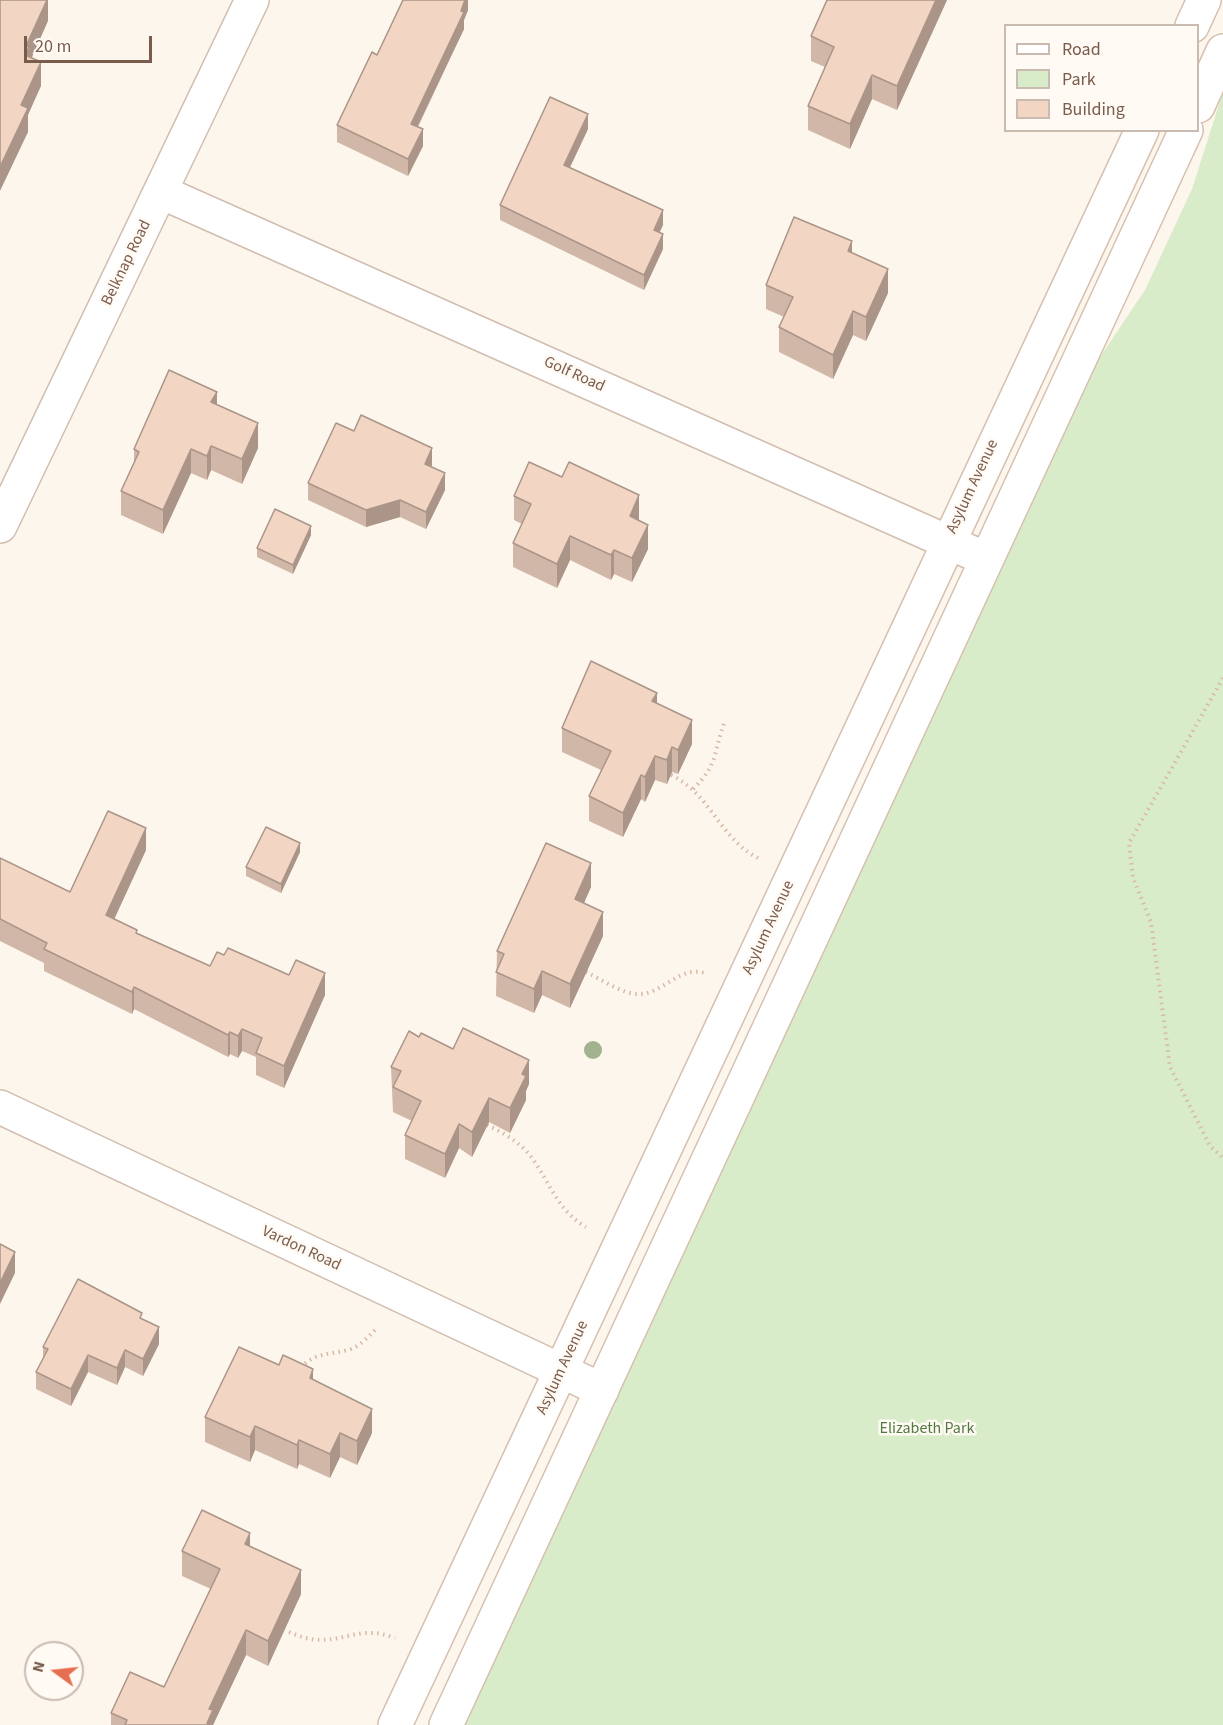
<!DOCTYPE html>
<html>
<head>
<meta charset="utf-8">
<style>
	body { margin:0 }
	#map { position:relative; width:1223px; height:1725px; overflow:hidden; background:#fdf6ec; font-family:"Source Sans 3",sans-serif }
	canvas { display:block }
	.legend { position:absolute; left:1004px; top:24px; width:195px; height:108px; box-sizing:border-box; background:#fffaf3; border:2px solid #cabbb1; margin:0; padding:8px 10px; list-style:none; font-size:18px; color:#7a5c4d }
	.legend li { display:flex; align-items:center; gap:12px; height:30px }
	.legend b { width:30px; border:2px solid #cabbb1 }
	.north { position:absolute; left:24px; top:1641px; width:60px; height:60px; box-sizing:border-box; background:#fffaf3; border:2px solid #cabbb1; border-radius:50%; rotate:285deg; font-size:16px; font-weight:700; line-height:24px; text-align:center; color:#7a5c4d }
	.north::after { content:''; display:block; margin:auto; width:21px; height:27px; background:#e76f51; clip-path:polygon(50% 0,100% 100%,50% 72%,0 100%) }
	.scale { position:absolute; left:24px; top:36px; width:128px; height:27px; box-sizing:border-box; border:3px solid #7a5c4d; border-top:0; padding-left:8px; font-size:18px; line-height:21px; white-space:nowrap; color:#7a5c4d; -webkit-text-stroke:4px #fffaf3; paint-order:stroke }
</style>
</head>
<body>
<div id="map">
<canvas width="1223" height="1725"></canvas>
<ul class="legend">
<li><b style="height:8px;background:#fff"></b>Road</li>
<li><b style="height:16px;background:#d8ecc9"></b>Park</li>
<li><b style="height:16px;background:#f3d5c3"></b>Building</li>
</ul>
<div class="north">N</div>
<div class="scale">20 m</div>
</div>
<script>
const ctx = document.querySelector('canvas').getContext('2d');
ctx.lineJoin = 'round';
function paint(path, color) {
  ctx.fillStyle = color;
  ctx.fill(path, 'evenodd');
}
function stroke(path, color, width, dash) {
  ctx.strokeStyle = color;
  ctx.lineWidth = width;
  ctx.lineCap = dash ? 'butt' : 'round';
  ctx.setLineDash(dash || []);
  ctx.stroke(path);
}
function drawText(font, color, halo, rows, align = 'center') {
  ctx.font = font + ' "Source Sans 3",sans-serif';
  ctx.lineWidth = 5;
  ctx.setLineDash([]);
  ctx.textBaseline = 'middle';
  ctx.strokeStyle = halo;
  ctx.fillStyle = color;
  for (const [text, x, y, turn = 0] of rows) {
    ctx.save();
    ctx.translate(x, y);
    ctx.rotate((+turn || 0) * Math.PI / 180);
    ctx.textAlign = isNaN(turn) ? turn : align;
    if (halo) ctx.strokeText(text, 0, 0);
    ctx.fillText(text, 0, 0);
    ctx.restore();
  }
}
const green = new Path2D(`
	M 1223,92 L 1223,1725 L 464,1725 L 1000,564 L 1098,360 L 1145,290 L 1192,189 Z`);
const path = new Path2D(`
	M 1223,678 L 1129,843 L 1133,878 L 1151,922 L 1170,1067 L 1210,1146 L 1223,1158
	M 671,775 C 711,794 719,838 758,858
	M 693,789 C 719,764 713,752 725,721
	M 586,972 C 601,979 622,994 638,994 C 662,995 680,965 704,973
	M 487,1125 C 504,1133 521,1143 532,1158 C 550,1183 558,1211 586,1227
	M 301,1368 C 314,1352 330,1355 348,1350 C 359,1347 367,1338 375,1330
	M 289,1632 C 336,1654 352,1621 395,1638`);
const minor = new Path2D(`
	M 161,192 L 986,559
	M 0,526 L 252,0
	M 0,1107 L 602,1390`);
const secondary = new Path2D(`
	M 1192,26 L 1204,0
	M 1198,106 L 1223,51
	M 395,1725 L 1142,130
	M 446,1725 L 1186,130`);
const trees = [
	[593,1050]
];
const wall = new Path2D(`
	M 468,0 L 468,10 L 464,20 L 464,29 L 418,127 L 423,146 L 408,176 L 337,142 L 337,125 L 377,55 Z
	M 947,0 L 897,110 L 872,99 L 850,149 L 808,130 L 808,106 L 825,67 L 811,61 L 811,36 Z
	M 588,129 L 570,167 L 663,225 L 659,233 L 663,249 L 644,290 L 500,220 L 500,205 Z
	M 852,253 L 888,293 L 866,341 L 853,335 L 833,379 L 779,352 L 779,327 L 784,317 L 766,309 L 766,285 Z
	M 217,405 L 258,448 L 242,484 L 211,470 L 207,480 L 191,473 L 163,534 L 121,515 L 121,491 L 134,464 L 134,449 Z
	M 432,465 L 431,467 L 445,490 L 426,529 L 400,517 L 366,527 L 308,500 L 308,483 Z
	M 514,496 L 639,519 L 639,520 L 648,549 L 632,582 L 614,574 L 611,580 L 570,560 L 557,588 L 513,567 L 513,543 L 522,524 L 514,520 Z
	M 311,535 L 293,574 L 257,557 L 257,548 Z
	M 657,703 L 692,744 L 678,774 L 672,772 L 667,784 L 655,780 L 645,802 L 641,799 L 623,837 L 589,821 L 589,796 L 601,770 L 562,752 L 562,728 Z
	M 146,850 L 114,919 L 137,933 L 210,966 L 224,955 L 325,995 L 284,1088 L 256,1075 L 256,1057 L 242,1051 L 238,1058 L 230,1054 L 228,1057 L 134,1009 L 132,1014 L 44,971 L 44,963 L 0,941 L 0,858 L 70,892 Z
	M 300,852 L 281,893 L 246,876 L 246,867 Z
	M 591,887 L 584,903 L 603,936 L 570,1008 L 542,995 L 534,1013 L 496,996 L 497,951 Z
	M 419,1037 L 453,1049 L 529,1084 L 526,1091 L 526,1100 L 510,1133 L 489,1122 L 472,1157 L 459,1148 L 445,1178 L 405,1159 L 405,1135 L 412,1121 L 393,1112 L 391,1067 Z
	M 142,1319 L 159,1344 L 143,1376 L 125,1367 L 117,1385 L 88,1372 L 71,1406 L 36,1389 L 36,1372 L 43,1359 L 43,1347 Z
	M 313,1380 L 372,1433 L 357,1465 L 340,1457 L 330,1478 L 299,1464 L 297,1469 L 255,1450 L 250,1462 L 205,1442 L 205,1417 Z
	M 250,1546 L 301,1594 L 268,1666 L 246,1655 L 213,1725 L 111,1725 L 111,1713 L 164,1687 L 211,1589 L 182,1576 L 182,1551 Z`);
const shadedWall = new Path2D(`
	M 47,0 L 48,0 L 48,21 L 29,64 L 25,79 L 26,46 Z
	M 465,0 L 468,0 L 468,10 L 464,20 L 464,29 L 411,140 L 411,124 Z
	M 936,0 L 947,0 L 897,110 L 897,86 Z
	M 41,62 L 41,86 L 28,115 L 28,132 L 0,191 L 0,167 L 21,105 Z
	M 872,75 L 872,99 L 850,149 L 850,124 Z
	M 588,114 L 588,129 L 564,180 L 564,165 Z
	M 423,129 L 423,146 L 408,176 L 408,159 Z
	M 663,210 L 663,225 L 654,245 L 654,230 Z
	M 663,234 L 663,249 L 644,290 L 644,275 Z
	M 852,241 L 852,265 L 848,251 Z
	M 888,269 L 888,293 L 866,341 L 866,317 Z
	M 853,311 L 853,335 L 833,379 L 833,355 Z
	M 217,392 L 217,416 L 211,402 Z
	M 258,423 L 258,448 L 242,484 L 242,459 Z
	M 211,446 L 211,470 L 207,480 L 207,456 Z
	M 432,448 L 432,465 L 425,481 L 425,464 Z
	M 191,449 L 191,473 L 163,534 L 163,510 Z
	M 445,473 L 445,490 L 426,529 L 426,512 Z
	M 639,495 L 639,519 L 630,540 L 630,516 Z
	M 400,500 L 400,517 L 366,527 L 366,510 Z
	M 648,525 L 648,549 L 632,582 L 632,558 Z
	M 311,526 L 311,535 L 293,574 L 293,565 Z
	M 570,536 L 570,560 L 557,588 L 557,564 Z
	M 614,550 L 614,574 L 611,580 L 611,555 Z
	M 657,693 L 657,717 L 652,701 Z
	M 692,720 L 692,744 L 678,774 L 678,750 Z
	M 672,747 L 672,772 L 667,784 L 667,760 Z
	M 655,756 L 655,780 L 645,802 L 645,777 Z
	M 641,775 L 641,799 L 623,837 L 623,813 Z
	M 146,828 L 146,850 L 106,937 L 106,915 Z
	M 300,843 L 300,852 L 281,893 L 281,884 Z
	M 591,863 L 591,887 L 575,923 L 575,899 Z
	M 603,912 L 603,936 L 570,1008 L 570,984 Z
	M 542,971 L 542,995 L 534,1013 L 534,989 Z
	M 325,973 L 325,995 L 284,1088 L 284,1066 Z
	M 134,987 L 134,1009 L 132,1014 L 132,992 Z
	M 242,1029 L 242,1051 L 238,1058 L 238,1036 Z
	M 230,1032 L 230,1054 L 228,1057 L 228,1035 Z
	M 529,1060 L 529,1084 L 526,1091 L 526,1100 L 510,1133 L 510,1108 L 522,1074 Z
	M 489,1098 L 489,1122 L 472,1157 L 472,1132 Z
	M 459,1124 L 459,1148 L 445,1178 L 445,1154 Z
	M 15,1252 L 15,1273 L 0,1304 L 0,1283 Z
	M 159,1327 L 159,1344 L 143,1376 L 143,1359 Z
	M 125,1350 L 125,1367 L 117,1385 L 117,1368 Z
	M 88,1355 L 88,1372 L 71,1406 L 71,1389 Z
	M 313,1369 L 313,1393 L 310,1378 Z
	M 372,1409 L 372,1433 L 357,1465 L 357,1441 Z
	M 255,1426 L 255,1450 L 250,1462 L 250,1437 Z
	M 340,1433 L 340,1457 L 330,1478 L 330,1454 Z
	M 299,1440 L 299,1464 L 297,1469 L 297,1445 Z
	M 250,1533 L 250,1557 L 245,1544 Z
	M 301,1570 L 301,1594 L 268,1666 L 268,1641 Z
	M 246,1630 L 246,1655 L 213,1725 L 207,1725 L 209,1709 Z`);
const building = new Path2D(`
	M 0,0 L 47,0 L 26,46 L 29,47 L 25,55 L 41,62 L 21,105 L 28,108 L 0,167 Z
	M 403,0 L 465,0 L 461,11 L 464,12 L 411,124 L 423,129 L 408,159 L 337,125 L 372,52 L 377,55 Z
	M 827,0 L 936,0 L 897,86 L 872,75 L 850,124 L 808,106 L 834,47 L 811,36 Z
	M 550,97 L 588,114 L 564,165 L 663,210 L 654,230 L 663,234 L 644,275 L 500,205 Z
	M 794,217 L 852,241 L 848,251 L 888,269 L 866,317 L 853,311 L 833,355 L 779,327 L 793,297 L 766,285 Z
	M 169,370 L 217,392 L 211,402 L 258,423 L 242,459 L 211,446 L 207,456 L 191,449 L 163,510 L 121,491 L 139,452 L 134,449 Z
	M 361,415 L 432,448 L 425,464 L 445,473 L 426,512 L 400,500 L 366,510 L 308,483 L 336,423 L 354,431 Z
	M 529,462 L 562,477 L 569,462 L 639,495 L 630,516 L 648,525 L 632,558 L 614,550 L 611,555 L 570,536 L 557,564 L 513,543 L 531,504 L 514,496 Z
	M 275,509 L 311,526 L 293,565 L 257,548 Z
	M 591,661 L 657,693 L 652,701 L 692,720 L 678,750 L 672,747 L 667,760 L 655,756 L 645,777 L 641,775 L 623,813 L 589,796 L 611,751 L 562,728 Z
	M 108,811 L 146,828 L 106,915 L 137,930 L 136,933 L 210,966 L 217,952 L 224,955 L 228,948 L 289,975 L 296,960 L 325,973 L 284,1066 L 256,1053 L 262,1038 L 242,1029 L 238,1036 L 230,1032 L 228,1035 L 134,987 L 132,992 L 44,949 L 47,943 L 0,919 L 0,858 L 70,892 Z
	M 266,827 L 300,843 L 281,884 L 246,867 Z
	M 546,843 L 591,863 L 575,899 L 603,912 L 570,984 L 542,971 L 534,989 L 496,972 L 504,954 L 497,951 Z
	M 463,1028 L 529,1060 L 522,1074 L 526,1076 L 510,1108 L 489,1098 L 472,1132 L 459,1124 L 445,1154 L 405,1135 L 421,1101 L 393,1087 L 401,1071 L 391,1067 L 409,1031 L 419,1037 L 421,1033 L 453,1049 Z
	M 0,1244 L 15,1252 L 0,1283 Z
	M 78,1279 L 142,1313 L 140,1318 L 159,1327 L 143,1359 L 125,1350 L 117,1368 L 88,1355 L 71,1389 L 36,1372 L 48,1349 L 43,1347 Z
	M 239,1347 L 279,1365 L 283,1355 L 313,1369 L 310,1378 L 372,1409 L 357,1441 L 340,1433 L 330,1454 L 299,1440 L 297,1445 L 255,1426 L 250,1437 L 205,1417 Z
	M 202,1510 L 250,1533 L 245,1544 L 301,1570 L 268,1641 L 246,1630 L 209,1709 L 213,1710 L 207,1723 L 211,1725 L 125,1725 L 127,1720 L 111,1713 L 130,1672 L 164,1687 L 220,1569 L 182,1551 Z`);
const streetNames = [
	["Belknap Road",127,263,-64],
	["Golf Road",574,375,24],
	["Asylum Avenue",973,487,-65],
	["Asylum Avenue",769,928,-65],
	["Vardon Road",301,1249,25],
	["Asylum Avenue",563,1368,-65]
];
const parkNames = [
	["Elizabeth Park",927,1429]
];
paint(green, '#d8ecc9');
stroke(minor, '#d1beb0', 36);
stroke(secondary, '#d6c0b0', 36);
stroke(path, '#d9b8a5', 4, [1.5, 4.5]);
stroke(minor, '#fff', 33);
stroke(secondary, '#fff', 33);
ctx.fillStyle = '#a0b28e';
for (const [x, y] of trees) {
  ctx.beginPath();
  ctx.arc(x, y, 9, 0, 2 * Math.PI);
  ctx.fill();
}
paint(wall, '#d1b7a8');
paint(shadedWall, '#aa9588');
paint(building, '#f3d5c3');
stroke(building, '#aa9588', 1.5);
drawText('16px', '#7a5c4d', '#fffaf3', streetNames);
drawText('16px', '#537a41', '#fffaf3', parkNames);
</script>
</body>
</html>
